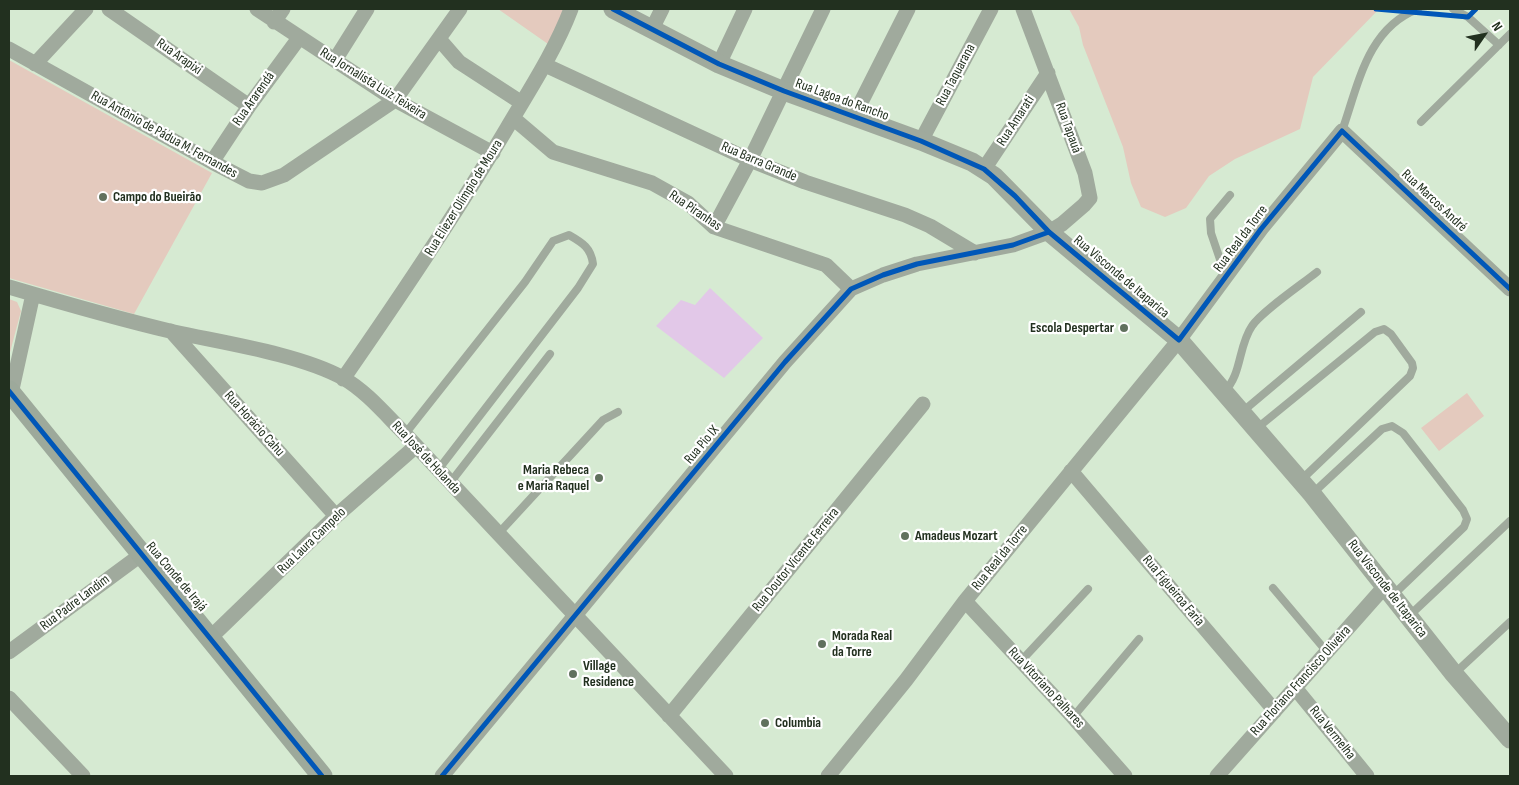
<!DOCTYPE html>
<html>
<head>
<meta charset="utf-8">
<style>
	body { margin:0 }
	#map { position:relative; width:1519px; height:785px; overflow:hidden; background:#d6ead2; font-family:"Sofia Sans Condensed",sans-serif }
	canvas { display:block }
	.frame { position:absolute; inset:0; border:10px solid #22301f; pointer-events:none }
	.north { position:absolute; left:1459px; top:10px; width:50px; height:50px; -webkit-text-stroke:4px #fff; paint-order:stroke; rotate:57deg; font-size:14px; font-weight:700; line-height:20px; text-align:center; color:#22301f }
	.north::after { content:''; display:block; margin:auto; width:18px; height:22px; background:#22301f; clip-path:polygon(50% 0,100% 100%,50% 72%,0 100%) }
</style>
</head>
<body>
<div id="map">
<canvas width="1519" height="785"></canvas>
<div class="frame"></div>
<div class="north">N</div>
</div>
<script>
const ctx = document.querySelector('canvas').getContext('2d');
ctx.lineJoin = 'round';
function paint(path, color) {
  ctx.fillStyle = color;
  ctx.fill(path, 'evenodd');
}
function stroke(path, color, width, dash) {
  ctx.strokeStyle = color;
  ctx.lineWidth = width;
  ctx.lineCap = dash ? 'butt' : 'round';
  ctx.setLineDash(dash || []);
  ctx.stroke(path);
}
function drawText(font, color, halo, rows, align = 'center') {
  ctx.font = font + ' "Sofia Sans Condensed",sans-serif';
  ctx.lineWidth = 4.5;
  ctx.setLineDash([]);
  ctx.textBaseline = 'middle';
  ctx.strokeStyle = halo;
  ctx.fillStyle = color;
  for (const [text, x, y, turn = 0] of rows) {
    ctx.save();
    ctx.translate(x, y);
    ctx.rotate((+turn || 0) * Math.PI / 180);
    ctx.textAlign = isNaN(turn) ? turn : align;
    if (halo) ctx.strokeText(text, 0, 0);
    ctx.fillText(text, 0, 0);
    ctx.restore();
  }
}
const green = new Path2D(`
	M 498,9 L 566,9 L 548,44 Z
	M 1069,9 L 1379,9 L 1313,77 L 1300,129 L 1235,159 L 1209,176 L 1186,208 L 1165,217 L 1141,207 L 1131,183 L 1123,147 L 1083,45 L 1079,27 Z
	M 9,60 L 212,173 L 134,314 L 9,278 Z
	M 9,299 L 17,302 L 21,311 L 9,356 Z
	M 1467,393 L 1484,416 L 1439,451 L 1421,428 Z`);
const water = new Path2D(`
	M 710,288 L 763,338 L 724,378 L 656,326 L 681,300 L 695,305 Z`);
const service = new Path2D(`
	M 1453,9 L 1468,17 L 1499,45
	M 1421,122 L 1510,34
	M 1342,131 C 1358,86 1367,28 1418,9
	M 1226,277 L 1211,233 L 1210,219 L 1230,195
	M 1224,392 C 1242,375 1238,346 1252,326 C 1261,312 1302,284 1317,272
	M 1242,412 L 1361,312
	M 1256,429 L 1375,332 L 1384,329 L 1391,334 L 1412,363 L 1413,368 L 1410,376 L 1300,481
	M 405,434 L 525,282 L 553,241 L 569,235 C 583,243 591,248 593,264 L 578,288 L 438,470
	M 450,483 L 550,354
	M 1313,493 L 1382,429 L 1392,426 L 1403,433 L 1463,510 L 1467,519 L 1464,527 L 1393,595
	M 498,534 L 603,420 L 618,412
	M 1273,588 L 1327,652
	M 1409,616 L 1510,521
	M 1021,661 L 1088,589
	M 1454,674 L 1510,622
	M 1073,717 L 1139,639`);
const minor = new Path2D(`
	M 109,9 L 249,106
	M 257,9 L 395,100 L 493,153
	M 274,22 L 283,9
	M 652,29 L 662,9
	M 439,39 L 459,62 L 522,103
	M 9,49 L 212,162 L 249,181 L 262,183 L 284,175 L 395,100 L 460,9
	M 335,60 L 367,9
	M 35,64 L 86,9
	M 719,64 L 745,9
	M 545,65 L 750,160 L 805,182 L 905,215 L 930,226 L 975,253
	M 854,116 L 908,9
	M 513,118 L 553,152 L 652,183 L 688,203 L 714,227 L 826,265 L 851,289
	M 921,141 L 991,9
	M 212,162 L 249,106 L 299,38
	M 984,169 L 1048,73
	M 714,227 L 750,160 L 823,9
	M 9,287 C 63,303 119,319 174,332 C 224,343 299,354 343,378 C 366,391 386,415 405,434 L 726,776
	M 171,331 L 336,516
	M 343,379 C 400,297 456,214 507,128 C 530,89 555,51 571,9
	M 11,394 L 33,294
	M 1071,471 L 1275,711
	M 965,601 L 1073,717 L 1125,776
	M 211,637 L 336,516 L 415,447
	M 9,652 L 142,554
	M 1296,689 L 1367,776
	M 9,698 L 83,776
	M 669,716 L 923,404
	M 442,776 L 785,362 L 851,289 L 883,275 L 917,264 L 1013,245 L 1049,232 L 1062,224 L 1084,205 L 1090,198 L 1085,173 L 1023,9
	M 828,776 L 906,680 L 965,601 L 1179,340 L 1261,229 L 1342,131 L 1510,289
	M 1217,776 L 1386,585`);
const tertiary = new Path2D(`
	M 613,9 L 719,64 L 784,91 L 921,141 L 972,162 L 994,176 L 1049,232 L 1179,340 L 1312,494 L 1454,674 L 1510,739`);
const secondary = new Path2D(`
	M 9,391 L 322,776`);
const cycleway = new Path2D(`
	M 613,9 L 719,64 L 784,91 L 921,141 L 984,169 L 1015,196 L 1049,232 L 1179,340 L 1261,229 L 1342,131 L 1510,289
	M 1376,9 L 1468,17 L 1476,9
	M 9,391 L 322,776
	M 442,776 L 785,362 L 851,289 L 883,275 L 917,264 L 1013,245 L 1049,232`);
const markers = [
	[103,197,5,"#61715e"],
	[1124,328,5,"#61715e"],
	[599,478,5,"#61715e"],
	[905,536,5,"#61715e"],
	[822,644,5,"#61715e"],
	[573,674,5,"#61715e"],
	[765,723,5,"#61715e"]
];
const streetNames = [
	["Rua Arapixi",179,57,35],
	["Rua Taquarana",956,75,-62],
	["Rua Jornalista Luiz Teixeira",373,84,32],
	["Rua Ararendá",254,99,-55],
	["Rua Lagoa do Rancho",842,100,20],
	["Rua Amarati",1016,121,-57],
	["Rua Tapauá",1068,128,70],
	["Rua Antônio de Pádua M. Fernandes",164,135,29],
	["Rua Barra Grande",759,162,23],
	["Rua Eliezer Olímpio de Moura",464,198,-58],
	["Rua Marcos André",1434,201,43],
	["Rua Piranhas",695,211,34],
	["Rua Real da Torre",1241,239,-53],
	["Rua Visconde de Itaparica",1121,277,40],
	["Rua Horácio Cahu",254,424,48],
	["Rua Pio IX",702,445,-50],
	["Rua José de Holanda",426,458,47],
	["Rua Laura Campelo",312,541,-44],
	["Rua Real da Torre",1000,558,-51],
	["Rua Doutor Vicente Ferreira",796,560,-51],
	["Rua Conde de Irajá",176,577,50],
	["Rua Visconde de Itaparica",1387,589,52],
	["Rua Figueiroa Faria",1173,591,50],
	["Rua Padre Landim",75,603,-37],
	["Rua Floriano Francisco Oliveira",1301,681,-48],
	["Rua Vitoriano Palhares",1046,688,47],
	["Rua Vermelha",1332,733,51]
];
const poiNames = [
	["Campo do Bueirão",113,197],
	["Escola Despertar",1114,328,"right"],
	["Maria Rebeca",589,470,"right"],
	["e Maria Raquel",589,486,"right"],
	["Amadeus Mozart",915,536],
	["Morada Real",832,636],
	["da Torre",832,652],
	["Village",583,666],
	["Residence",583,682],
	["Columbia",775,723]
];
paint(green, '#e4cabe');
paint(water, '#e2c8e8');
stroke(service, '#a0aa9d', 8);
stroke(minor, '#a0aa9d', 15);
stroke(tertiary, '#a0aa9d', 19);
stroke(secondary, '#9da99b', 21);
stroke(cycleway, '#0057b8', 5);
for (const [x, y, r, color] of markers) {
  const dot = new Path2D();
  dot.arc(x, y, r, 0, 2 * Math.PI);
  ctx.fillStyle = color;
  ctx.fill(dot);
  stroke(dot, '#fff', 2);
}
drawText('14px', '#22301f', '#fff', streetNames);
drawText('bold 14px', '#22301f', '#fff', poiNames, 'left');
</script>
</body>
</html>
